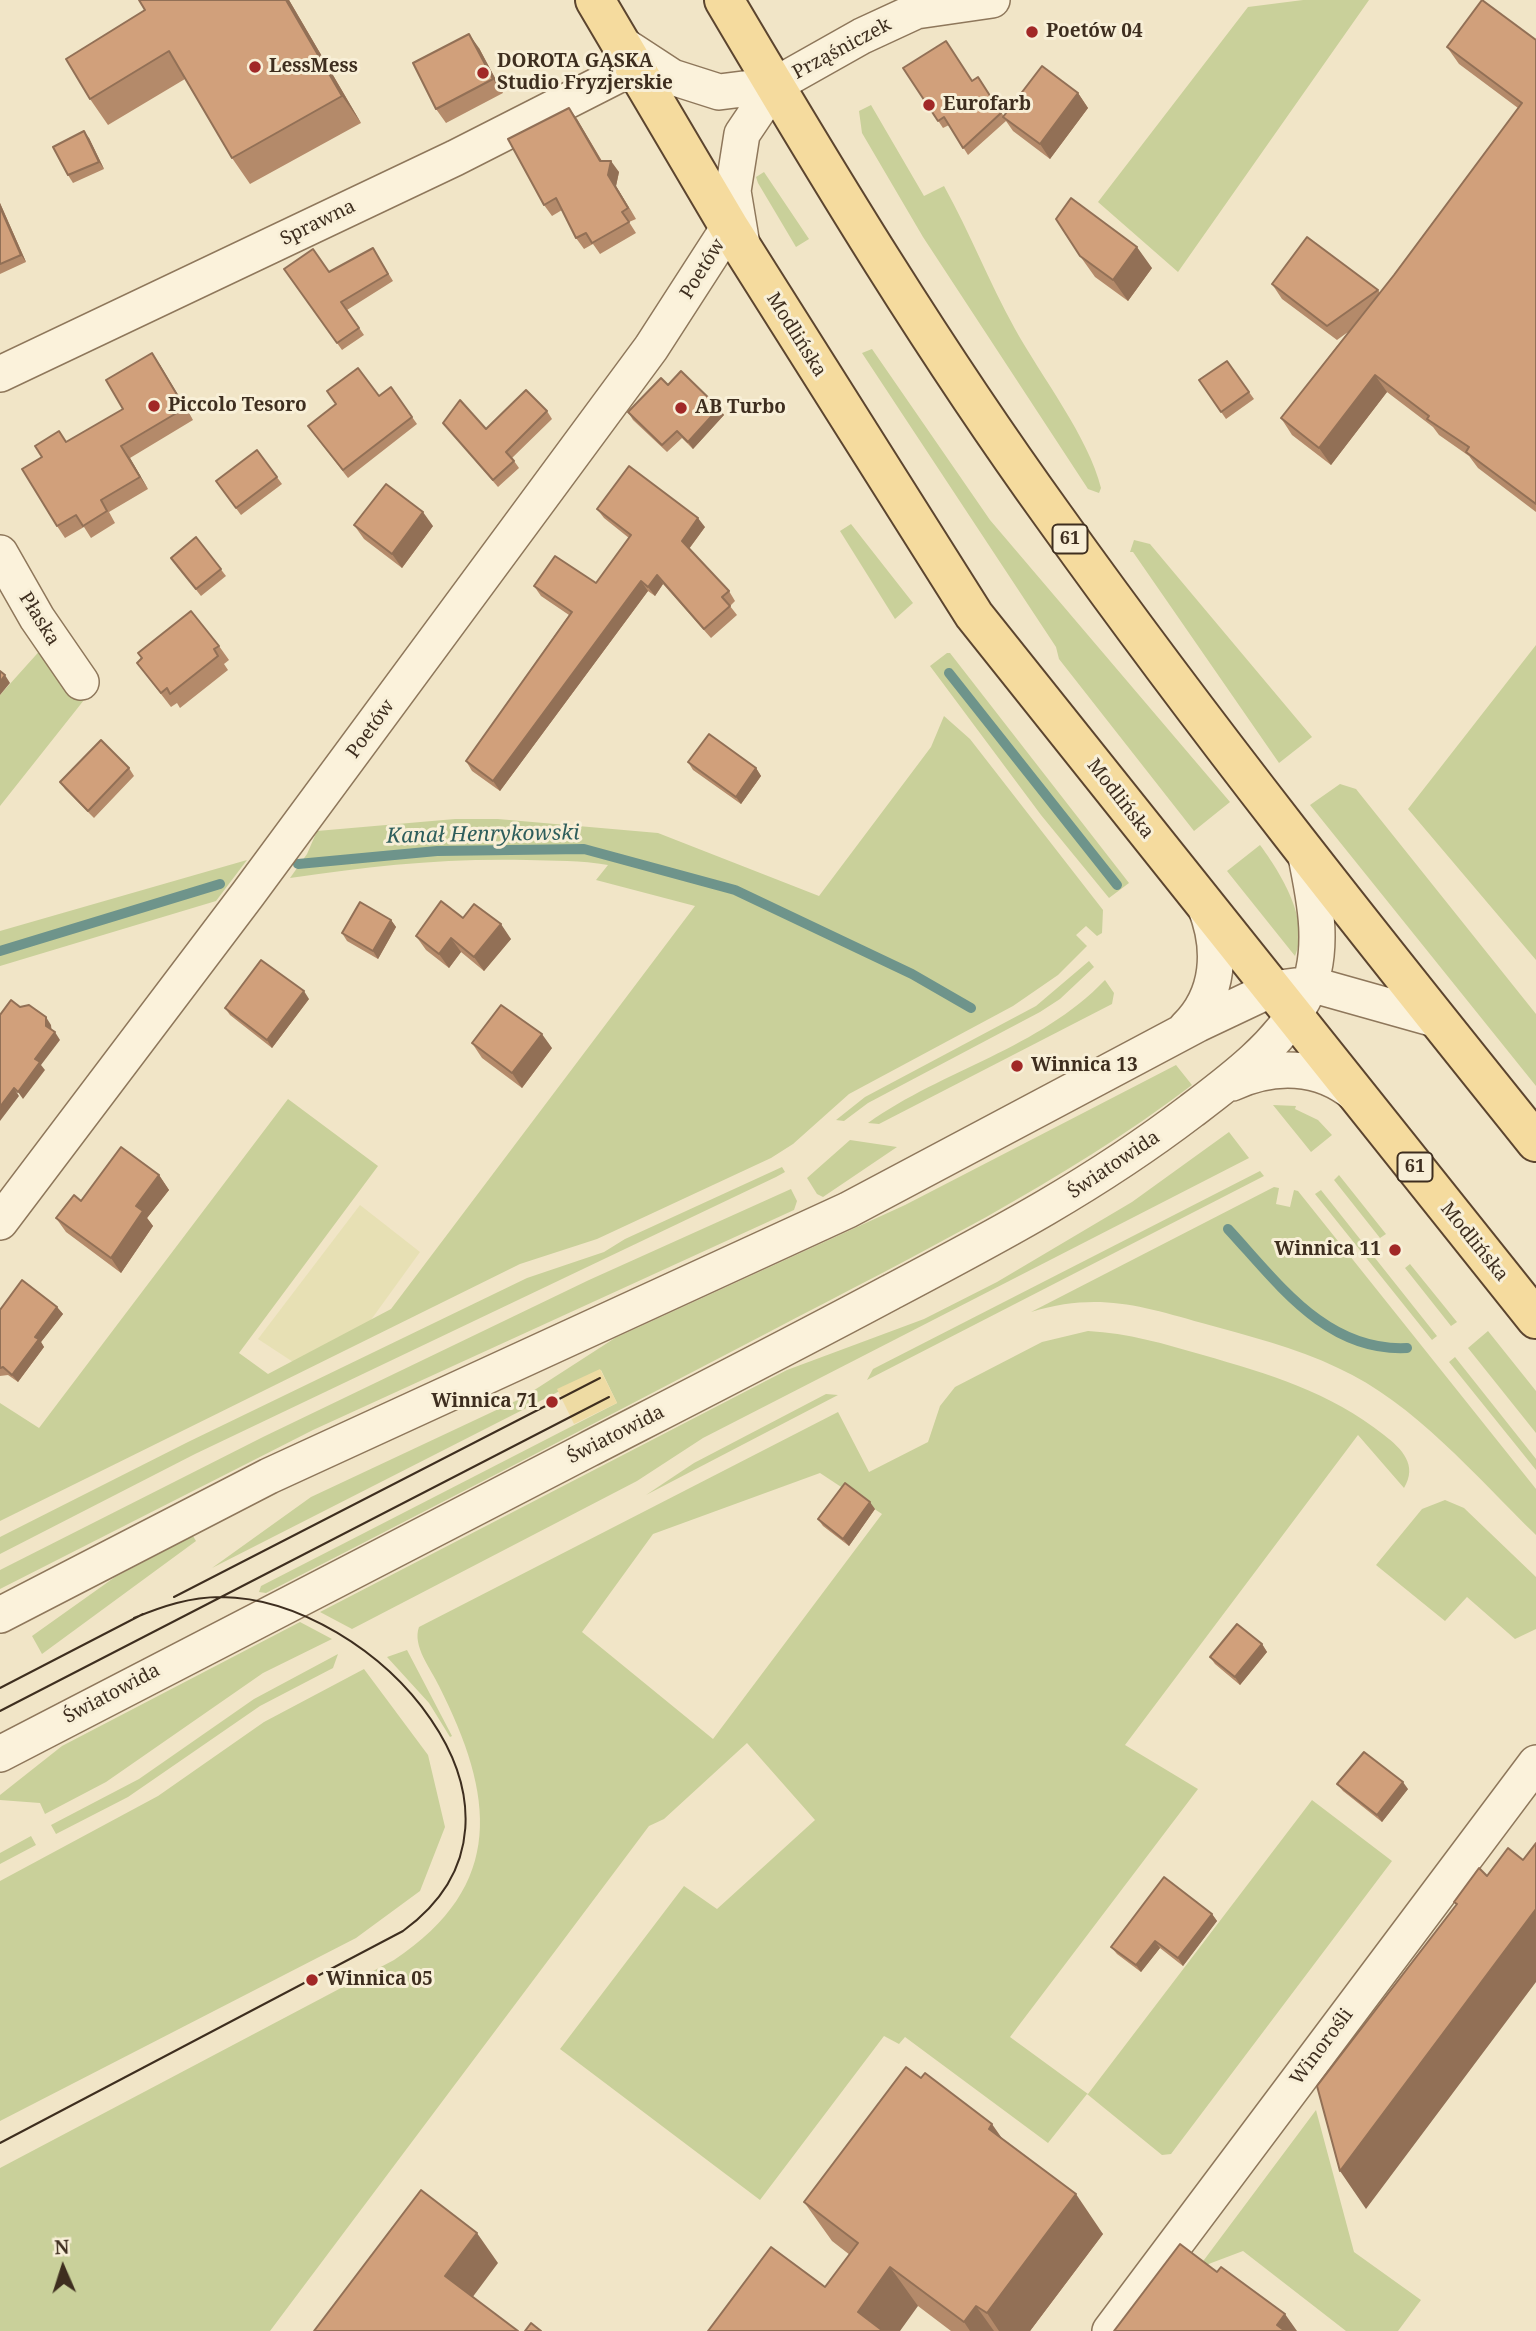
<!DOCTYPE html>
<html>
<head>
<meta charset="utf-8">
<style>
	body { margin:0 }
	#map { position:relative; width:1536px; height:2331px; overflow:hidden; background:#f1e5c7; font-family:"Noto Serif",serif }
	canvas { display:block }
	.north { position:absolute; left:28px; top:2233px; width:70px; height:70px; -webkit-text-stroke:5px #f8efd7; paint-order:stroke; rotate:357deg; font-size:19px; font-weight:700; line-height:28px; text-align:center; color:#3e2e1f }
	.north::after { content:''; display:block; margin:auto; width:24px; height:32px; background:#3e2e1f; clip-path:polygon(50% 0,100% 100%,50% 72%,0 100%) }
</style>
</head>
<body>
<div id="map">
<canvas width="1536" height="2331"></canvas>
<div class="north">N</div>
</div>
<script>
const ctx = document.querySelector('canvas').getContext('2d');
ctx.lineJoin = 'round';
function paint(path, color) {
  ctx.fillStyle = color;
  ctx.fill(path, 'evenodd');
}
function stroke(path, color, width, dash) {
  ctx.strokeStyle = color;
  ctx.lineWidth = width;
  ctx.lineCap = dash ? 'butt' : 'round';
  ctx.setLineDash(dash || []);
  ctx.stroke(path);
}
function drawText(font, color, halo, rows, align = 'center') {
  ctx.font = font + ' "Noto Serif",serif';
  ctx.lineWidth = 6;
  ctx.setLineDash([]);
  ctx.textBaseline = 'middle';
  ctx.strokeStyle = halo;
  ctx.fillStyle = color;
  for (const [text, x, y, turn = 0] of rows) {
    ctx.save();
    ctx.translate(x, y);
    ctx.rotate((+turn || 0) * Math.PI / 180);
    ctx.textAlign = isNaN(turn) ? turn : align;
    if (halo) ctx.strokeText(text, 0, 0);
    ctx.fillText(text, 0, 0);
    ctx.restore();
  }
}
const farmland = new Path2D(`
	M 360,1205 L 420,1252 L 368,1324 L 293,1362 L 258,1339 Z`);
const green = new Path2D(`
	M 1303,0 L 1369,0 L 1178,272 L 1098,202 L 1248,7 Z
	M 871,105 L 924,196 L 944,186 C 970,233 989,282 1015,329 C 1041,376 1089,438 1101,488 L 1099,493 L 1088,489 L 923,237 L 862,133 L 859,111 Z
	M 764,172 L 809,239 L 796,247 L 758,183 L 756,177 Z
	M 872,349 L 990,520 L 1230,802 L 1194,831 L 1059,659 L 1056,647 L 862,353 Z
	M 851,524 L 913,603 L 895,619 L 840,531 Z
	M 1134,540 L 1150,544 L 1312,737 L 1279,763 L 1133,552 L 1130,552 Z
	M 1536,645 L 1536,960 L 1408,809 Z
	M 44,646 L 84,700 L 0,806 L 0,695 Z
	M 947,653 L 950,653 L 1129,883 L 1109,898 L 1041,815 L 930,666 Z
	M 944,716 L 970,739 L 1103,910 L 1102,933 L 1097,936 L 1086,926 L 1076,935 L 1087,946 L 1058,975 L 1013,1006 L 849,1094 L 793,1144 L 771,1158 L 597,1239 L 520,1264 L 0,1521 L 0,1403 L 39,1428 L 288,1099 L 378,1166 L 239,1353 L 268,1374 L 391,1309 L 695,906 L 596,880 L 608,865 C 581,860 554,861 527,860 C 446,858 370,866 290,878 L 307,854 L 317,831 L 455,819 L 498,819 L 658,833 L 819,896 L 931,747 Z
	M 1340,784 L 1356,789 L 1536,1014 L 1536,1086 L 1310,805 Z
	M 1260,845 C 1280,872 1311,921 1295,956 L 1227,871 Z
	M 247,860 L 216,901 L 0,966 L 0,931 Z
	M 1089,961 L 1094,967 L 1060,999 L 1040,1012 L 868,1103 L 844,1121 L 836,1120 L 865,1097 L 1036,1006 Z
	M 1105,980 L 1114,993 L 1112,1004 L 879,1124 L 868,1123 C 944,1069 1039,1049 1105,980 Z
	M 1176,1065 L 1192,1085 C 1061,1184 916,1255 771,1331 C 603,1419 435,1506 266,1593 L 259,1592 L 261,1586 L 617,1403 L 601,1370 L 212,1568 L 311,1497 L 522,1398 L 615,1338 L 905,1205 Z
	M 1273,1105 L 1296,1106 L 1295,1109 L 1318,1120 L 1332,1135 L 1311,1152 Z
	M 1229,1132 L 1249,1158 L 703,1438 L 637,1481 L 352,1629 L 320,1612 L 787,1370 L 924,1319 L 997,1282 L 1132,1202 Z
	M 850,1140 L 897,1147 L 823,1197 L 817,1194 L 807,1178 Z
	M 782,1167 L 785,1172 L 776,1177 L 195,1454 L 0,1554 L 0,1537 L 188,1442 L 527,1278 L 604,1252 L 625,1239 Z
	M 1260,1171 L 1264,1176 L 867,1380 L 873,1369 Z
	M 1339,1175 L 1386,1234 L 1380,1238 L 1334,1180 Z
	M 1274,1187 L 1279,1188 L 1276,1204 L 1290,1207 L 1294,1190 L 1298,1191 L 1536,1489 L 1536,1535 C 1476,1477 1415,1403 1338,1368 C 1295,1347 1248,1336 1202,1323 C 1139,1305 1096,1292 1031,1312 Z
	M 791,1189 L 797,1201 L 794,1210 L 313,1430 L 0,1589 L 0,1570 L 263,1437 L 589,1280 Z
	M 1321,1190 L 1437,1336 L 1432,1340 L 1315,1194 Z
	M 1410,1264 L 1457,1322 L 1451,1326 L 1405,1268 Z
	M 1088,1331 C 1128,1333 1165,1344 1203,1355 C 1269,1374 1330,1392 1384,1435 C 1402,1449 1418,1465 1404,1488 L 1358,1435 L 1125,1745 L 1198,1789 L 1010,2037 L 1088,2094 L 1312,1800 L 1392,1861 L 1171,2154 L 1162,2155 L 1087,2094 L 1048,2143 L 905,2037 L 899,2044 L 884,2036 L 760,2200 L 560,2049 L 684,1886 L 717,1909 L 815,1820 L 747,1743 L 664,1819 L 649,1826 L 270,2331 L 0,2331 L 0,2168 L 394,1960 C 507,1885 494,1795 439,1686 C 431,1669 412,1646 419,1627 L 838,1412 L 869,1472 L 928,1442 L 940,1406 L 955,1387 L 1042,1342 ZM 820,1473 L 882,1514 L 713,1739 L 582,1632 L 653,1534 Z
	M 1488,1331 L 1536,1391 L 1536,1433 L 1468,1348 Z
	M 1455,1357 L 1536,1459 L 1536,1470 L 1449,1362 Z
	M 826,1394 L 838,1395 L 646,1495 L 694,1463 Z
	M 1445,1500 L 1464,1508 L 1536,1577 L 1536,1629 L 1515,1639 L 1467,1597 L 1445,1621 L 1376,1565 L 1422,1509 Z
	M 193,1536 L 196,1541 L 42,1654 L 32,1636 L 115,1577 Z
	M 300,1622 L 332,1639 L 263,1673 L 106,1782 L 45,1814 L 40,1803 L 0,1800 L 0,1795 L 62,1746 Z
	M 407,1650 L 452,1736 L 450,1737 L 429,1703 L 387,1657 Z
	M 338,1654 L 333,1668 L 260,1706 L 128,1797 L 56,1834 L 51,1825 L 139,1779 L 254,1699 Z
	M 364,1669 L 428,1755 L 445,1827 L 420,1891 L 356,1938 L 0,2121 L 0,1881 L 158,1796 L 264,1722 Z
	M 31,1836 L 36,1845 L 0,1864 L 0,1853 Z
	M 1316,2110 L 1354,2252 L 1421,2300 L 1398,2331 L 1346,2331 L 1243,2251 L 1198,2268 Z`);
const sand = new Path2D(`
	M 600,1369 L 617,1403 L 574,1424 L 557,1389 Z`);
const stream = new Path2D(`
	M 949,673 L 1117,885
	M 298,864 L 437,851 L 584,849 L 735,890 L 912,974 L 971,1008
	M 0,951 L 220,884
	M 1228,1229 C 1278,1283 1326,1352 1407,1348`);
const minor = new Path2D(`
	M 620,43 L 672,77 L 719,92 L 775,85 L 862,36 L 916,11 L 992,0
	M 742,245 L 733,191 L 742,134 L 775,85
	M 0,374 L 455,158 L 634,67
	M 0,553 L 37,618 L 81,682
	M 1186,1028 C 1220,995 1222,948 1205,906
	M 1232,1083 C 1273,1064 1320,1064 1356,1095
	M 0,1222 L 248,894 L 651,348 L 729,227
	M 0,1615 L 269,1476 L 848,1210 L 1198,1024 L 1272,989 L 1310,984 L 1438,1020
	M 0,1754 C 195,1651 391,1550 587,1450 C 688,1398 790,1346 891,1292 C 999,1235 1094,1185 1191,1111 C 1232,1080 1278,1046 1303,1000 C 1327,955 1315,899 1305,852
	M 1110,2331 L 1536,1763`);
const major = new Path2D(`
	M 595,0 L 729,227 L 974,615 L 1536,1319
	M 724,0 C 828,176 934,351 1054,517 C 1207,731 1371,937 1536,1142`);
const tram = new Path2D(`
	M 174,1597 L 600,1378
	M 0,1688 L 143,1614
	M 0,1711 L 609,1397
	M 0,2143 L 403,1931 C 567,1811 374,1598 221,1597 C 190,1597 163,1606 134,1618`);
const wall = new Path2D(`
	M 139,0 L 289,0 L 361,123 L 250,184 L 232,158 L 185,79 L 108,125 L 90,99 L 145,10 Z
	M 1536,40 L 1536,512 L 1478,468 L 1469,456 L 1439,435 L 1433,427 L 1387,392 L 1331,465 L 1292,435 L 1281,418 L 1348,332 L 1337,340 L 1282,299 L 1272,284 L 1378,290 L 1380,293 L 1518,108 L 1459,64 L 1447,47 Z
	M 479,48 L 503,93 L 446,123 L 436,109 Z
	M 903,68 L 972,81 L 978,77 L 1003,115 L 1078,93 L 1088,108 L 1050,159 L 1013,131 L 1006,121 L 968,155 L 949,125 L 943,128 Z
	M 577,119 L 602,161 L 619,172 L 616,186 L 636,219 L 629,222 L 636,233 L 600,254 L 593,244 L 584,249 L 576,238 L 562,210 L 552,216 L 544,205 Z
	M 89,138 L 104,169 L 73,183 L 68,175 Z
	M 0,203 L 26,262 L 0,274 Z
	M 373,248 L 393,281 L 347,310 L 364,335 L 342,350 L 284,269 L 329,272 Z
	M 1080,256 L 1152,268 L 1128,301 L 1095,277 Z
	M 1227,361 L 1254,399 L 1226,419 L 1199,380 Z
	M 160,365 L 193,420 L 130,458 L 148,489 L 109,512 L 115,523 L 91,538 L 84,527 L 65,538 L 57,526 L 42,457 L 123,409 Z
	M 668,385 L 719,408 L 724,415 L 693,449 L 682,438 L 667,452 L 633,420 L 628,412 Z
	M 391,387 L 417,424 L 348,478 L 313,433 L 379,396 Z
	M 547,411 L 552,419 L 512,458 L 519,468 L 498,487 L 443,423 L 486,429 Z
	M 257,450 L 282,484 L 241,515 L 216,481 Z
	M 597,509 L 705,527 L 689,549 L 729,591 L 735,601 L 730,606 L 737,615 L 711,638 L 663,584 L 655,596 L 648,591 L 500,791 L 472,771 L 466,761 L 569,615 L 541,596 L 534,586 L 596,583 L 629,538 L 604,518 Z
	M 354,525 L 433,526 L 402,568 L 364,539 Z
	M 196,537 L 226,576 L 201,596 L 171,558 Z
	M 219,646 L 229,660 L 224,664 L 228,670 L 180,708 L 177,703 L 171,707 L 137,663 L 141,658 L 138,653 Z
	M 688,762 L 756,768 L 761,776 L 741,804 L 693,770 Z
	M 129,768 L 134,776 L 94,818 L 65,789 L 60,782 Z
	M 463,918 L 511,939 L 484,971 L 461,952 L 449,968 L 426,950 L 416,936 Z
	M 391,920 L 396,927 L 378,959 L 347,941 L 342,933 Z
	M 309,999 L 272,1048 L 230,1015 L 225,1008 Z
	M 472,1043 L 552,1048 L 522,1088 L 482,1058 Z
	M 159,1175 L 169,1190 L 147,1218 L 153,1226 L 121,1273 L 66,1232 L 56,1218 L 81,1201 Z
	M 57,1307 L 63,1314 L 41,1342 L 44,1347 L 18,1382 L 8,1375 L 0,1376 L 0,1310 Z
	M 875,1509 L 849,1546 L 823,1526 L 818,1519 Z
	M 1262,1644 L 1267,1652 L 1240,1685 L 1215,1664 L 1210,1657 Z
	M 1337,1784 L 1408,1789 L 1382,1822 L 1343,1791 Z
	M 1212,1914 L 1217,1921 L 1183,1966 L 1160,1948 L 1141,1972 L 1117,1954 L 1111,1947 Z
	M 1003,2140 L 1103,2234 L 1030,2331 L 951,2331 L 918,2306 L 825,2287 L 850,2255 L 832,2241 L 804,2202 Z`);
const shadedWall = new Path2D(`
	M 286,0 L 289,0 L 361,123 L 342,96 Z
	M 469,34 L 479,48 L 503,93 L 493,79 Z
	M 1078,93 L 1088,108 L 1050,159 L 1040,144 Z
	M 569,108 L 577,119 L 608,172 L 600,161 Z
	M 84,131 L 89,138 L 104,169 L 99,162 Z
	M 611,161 L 619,172 L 616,186 L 636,219 L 608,175 Z
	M 0,203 L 26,262 L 21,255 L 0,207 Z
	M 1137,247 L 1152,268 L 1128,301 L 1113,280 Z
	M 152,353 L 160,365 L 193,420 L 185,408 Z
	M 1375,375 L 1387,392 L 1331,465 L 1319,448 Z
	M 719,408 L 724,415 L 693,449 L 688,442 Z
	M 121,446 L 130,458 L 148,489 L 140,477 Z
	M 423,512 L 433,526 L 402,568 L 392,554 Z
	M 698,518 L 705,527 L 688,550 L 682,541 Z
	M 657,575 L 663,584 L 655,596 L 648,587 Z
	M 641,581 L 648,591 L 500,791 L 493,781 Z
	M 5,675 L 10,683 L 0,695 L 0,682 Z
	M 756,768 L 761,776 L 741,804 L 736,797 Z
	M 391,920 L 396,927 L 378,959 L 373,951 Z
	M 501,924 L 511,939 L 484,971 L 474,957 Z
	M 451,938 L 461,952 L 449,968 L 439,954 Z
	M 304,991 L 309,999 L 272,1048 L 267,1040 Z
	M 46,1017 L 51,1025 L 52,1034 L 46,1026 Z
	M 55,1032 L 60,1040 L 41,1065 L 45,1070 L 23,1099 L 18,1092 L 35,1059 Z
	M 542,1034 L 552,1048 L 522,1088 L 512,1073 Z
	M 14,1088 L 19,1096 L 0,1121 L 0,1107 Z
	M 159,1175 L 169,1190 L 147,1218 L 153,1226 L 121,1273 L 111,1258 L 136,1206 Z
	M 57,1307 L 63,1314 L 41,1342 L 44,1347 L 18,1382 L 12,1375 L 35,1337 Z
	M 870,1502 L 875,1509 L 849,1546 L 843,1539 Z
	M 1262,1644 L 1267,1652 L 1240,1685 L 1235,1677 Z
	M 1403,1782 L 1408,1789 L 1382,1822 L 1377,1815 Z
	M 1536,1909 L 1536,1982 L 1366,2209 L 1340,2171 Z
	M 1212,1914 L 1217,1921 L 1183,1966 L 1178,1958 Z
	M 1155,1941 L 1160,1948 L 1141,1972 L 1136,1965 Z
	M 992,2124 L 1020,2164 L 989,2129 Z
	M 1076,2194 L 1103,2234 L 1030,2331 L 999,2331 L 987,2313 Z
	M 477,2233 L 498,2263 L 466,2306 L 445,2276 Z
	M 890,2267 L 918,2306 L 900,2331 L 871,2331 L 858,2312 Z
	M 976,2306 L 994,2331 L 970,2331 L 964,2322 Z
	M 1285,2314 L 1297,2331 L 1281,2331 L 1277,2325 Z`);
const building = new Path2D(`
	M 139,0 L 286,0 L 342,96 L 232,158 L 169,51 L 90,99 L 66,59 L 145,10 Z
	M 1482,0 L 1536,40 L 1536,504 L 1466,452 L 1469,447 L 1427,419 L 1429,416 L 1375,375 L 1319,448 L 1281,418 L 1394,275 L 1522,103 L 1447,47 Z
	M 469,34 L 493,79 L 436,109 L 413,63 Z
	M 946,41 L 972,81 L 978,77 L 1001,113 L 963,148 L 944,117 L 938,121 L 903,68 Z
	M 1042,66 L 1078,93 L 1040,144 L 1003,117 Z
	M 569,108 L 600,161 L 611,161 L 608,175 L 628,208 L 622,212 L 629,222 L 592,243 L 586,233 L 576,238 L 556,198 L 544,205 L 508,139 Z
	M 84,131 L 99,162 L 68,175 L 53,147 Z
	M 1071,198 L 1137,247 L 1113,280 L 1080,256 L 1056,219 Z
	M 0,207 L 21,255 L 0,264 Z
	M 1307,237 L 1378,290 L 1327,326 L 1272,284 Z
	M 373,248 L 388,274 L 341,302 L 359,328 L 337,343 L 284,269 L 313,249 L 329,272 Z
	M 152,353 L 185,408 L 121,446 L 140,477 L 101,500 L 107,511 L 83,526 L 76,515 L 57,526 L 22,469 L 42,457 L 35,446 L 59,431 L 66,442 L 123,409 L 106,380 Z
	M 1227,361 L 1249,392 L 1221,412 L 1199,380 Z
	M 358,368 L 379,396 L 391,387 L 412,417 L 343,470 L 308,426 L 336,404 L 327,391 Z
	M 681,371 L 719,408 L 688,442 L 677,431 L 662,445 L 628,412 L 661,378 L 668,385 Z
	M 526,390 L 547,411 L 506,452 L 514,461 L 493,480 L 443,423 L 460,400 L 486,429 Z
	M 257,450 L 277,477 L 236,508 L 216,481 Z
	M 629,466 L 698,518 L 682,541 L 729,591 L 722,597 L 730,606 L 704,629 L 657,575 L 648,587 L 641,581 L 493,781 L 466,761 L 572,612 L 534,586 L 555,556 L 596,583 L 631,535 L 597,509 Z
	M 386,484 L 423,512 L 392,554 L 354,525 Z
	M 196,537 L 221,569 L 196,589 L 171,558 Z
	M 191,611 L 219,646 L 214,649 L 218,656 L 170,694 L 167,688 L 161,693 L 137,663 L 142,658 L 138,653 Z
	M 0,671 L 5,675 L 0,682 Z
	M 709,734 L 756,768 L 736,797 L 688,762 Z
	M 101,740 L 129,768 L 88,811 L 60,782 Z
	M 441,901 L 463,918 L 474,904 L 501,924 L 474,957 L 451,938 L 439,954 L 416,936 Z
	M 360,902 L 391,920 L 373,951 L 342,933 Z
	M 261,960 L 304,991 L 267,1040 L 225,1008 Z
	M 11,1000 L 20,1007 L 29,1005 L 46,1017 L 46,1026 L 55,1032 L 35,1059 L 40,1062 L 18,1092 L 14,1088 L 0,1107 L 0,1015 Z
	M 501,1005 L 542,1034 L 512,1073 L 472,1043 Z
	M 121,1147 L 159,1175 L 136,1206 L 143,1211 L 111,1258 L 56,1218 L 74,1195 L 81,1201 Z
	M 22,1280 L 57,1307 L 35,1337 L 39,1339 L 12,1375 L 3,1367 L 0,1368 L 0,1310 Z
	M 845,1483 L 870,1502 L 843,1539 L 818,1519 Z
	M 1237,1624 L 1262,1644 L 1235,1677 L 1210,1657 Z
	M 1364,1752 L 1403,1782 L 1377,1815 L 1337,1784 Z
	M 1536,1843 L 1536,1909 L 1340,2171 L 1317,2086 L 1457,1904 L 1454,1902 L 1479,1868 L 1487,1876 L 1508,1848 L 1523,1860 Z
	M 1164,1877 L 1212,1914 L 1178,1958 L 1155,1941 L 1136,1965 L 1111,1947 Z
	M 906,2067 L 921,2078 L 925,2073 L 992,2124 L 989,2129 L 1076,2194 L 987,2313 L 976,2306 L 964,2322 L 890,2267 L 858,2312 L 883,2331 L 708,2331 L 771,2247 L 825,2287 L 858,2243 L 804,2202 Z
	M 421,2190 L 477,2233 L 445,2276 L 518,2331 L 314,2331 Z
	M 1180,2244 L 1217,2272 L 1221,2267 L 1285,2314 L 1277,2325 L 1285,2331 L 1114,2331 Z
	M 531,2323 L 541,2331 L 525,2331 Z`);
const markers = [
	[1032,32,7,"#a12827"],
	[255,67,7,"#a12827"],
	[483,73,7,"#a12827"],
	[929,105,7,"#a12827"],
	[154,406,7,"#a12827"],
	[681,408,7,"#a12827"],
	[1017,1066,7,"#a12827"],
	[1395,1250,7,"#a12827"],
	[552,1402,7,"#a12827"],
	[312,1980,7,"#a12827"]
];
const shields = [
	[1070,539,35],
	[1415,1167,35]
];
const shieldNames = [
	["61",1070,539],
	["61",1415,1167]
];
const poiNames = [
	["Poetów 04",1046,32],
	["DOROTA GĄSKA",497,62],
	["Studio Fryzjerskie",497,84],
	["LessMess",269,67],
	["Eurofarb",943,105],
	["Piccolo Tesoro",168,406],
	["AB Turbo",695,408],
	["Winnica 13",1031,1066],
	["Winnica 11",1381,1250,"right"],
	["Winnica 71",538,1402,"right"],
	["Winnica 05",326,1980]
];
const streetNames = [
	["Prząśniczek",842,49,-28],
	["Sprawna",318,223,-26],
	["Poetów",703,269,-58],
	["Modlińska",796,335,58],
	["Płaska",39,619,58],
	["Poetów",371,729,-54],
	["Modlińska",1120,799,52],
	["Światowida",1114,1165,-34],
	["Modlińska",1474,1242,51],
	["Światowida",616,1435,-27],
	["Światowida",112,1694,-28],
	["Winorośli",1322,2047,-53]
];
const waterNames = [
	["Kanał Henrykowski",483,835,-1]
];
paint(farmland, '#e7e0b4');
paint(green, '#c9d09a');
paint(sand, '#eedba3');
stroke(stream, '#6e948b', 10);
stroke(minor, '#8e775b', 38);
stroke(major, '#5c452f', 42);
stroke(minor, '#fbf2db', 35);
stroke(major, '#f5db9e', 38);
stroke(tram, '#3e2e1f', 2);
paint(wall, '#b48a6a');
paint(shadedWall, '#927056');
paint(building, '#d1a07b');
stroke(building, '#927056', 2);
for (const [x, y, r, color] of markers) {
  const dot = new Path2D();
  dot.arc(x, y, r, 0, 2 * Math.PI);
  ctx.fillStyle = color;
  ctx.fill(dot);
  stroke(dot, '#f8efd7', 2.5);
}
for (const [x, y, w] of shields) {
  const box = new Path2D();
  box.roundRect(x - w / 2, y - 14.5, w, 29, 5);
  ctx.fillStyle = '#f8efd7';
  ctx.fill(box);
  stroke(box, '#3e2e1f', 2);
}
drawText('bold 18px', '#3e2e1f', null, shieldNames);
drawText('bold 19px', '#3e2e1f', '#f8efd7', poiNames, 'left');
drawText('19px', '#3e2e1f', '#f8efd7', streetNames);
drawText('italic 21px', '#2e5e5c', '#f8efd7', waterNames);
</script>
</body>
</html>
